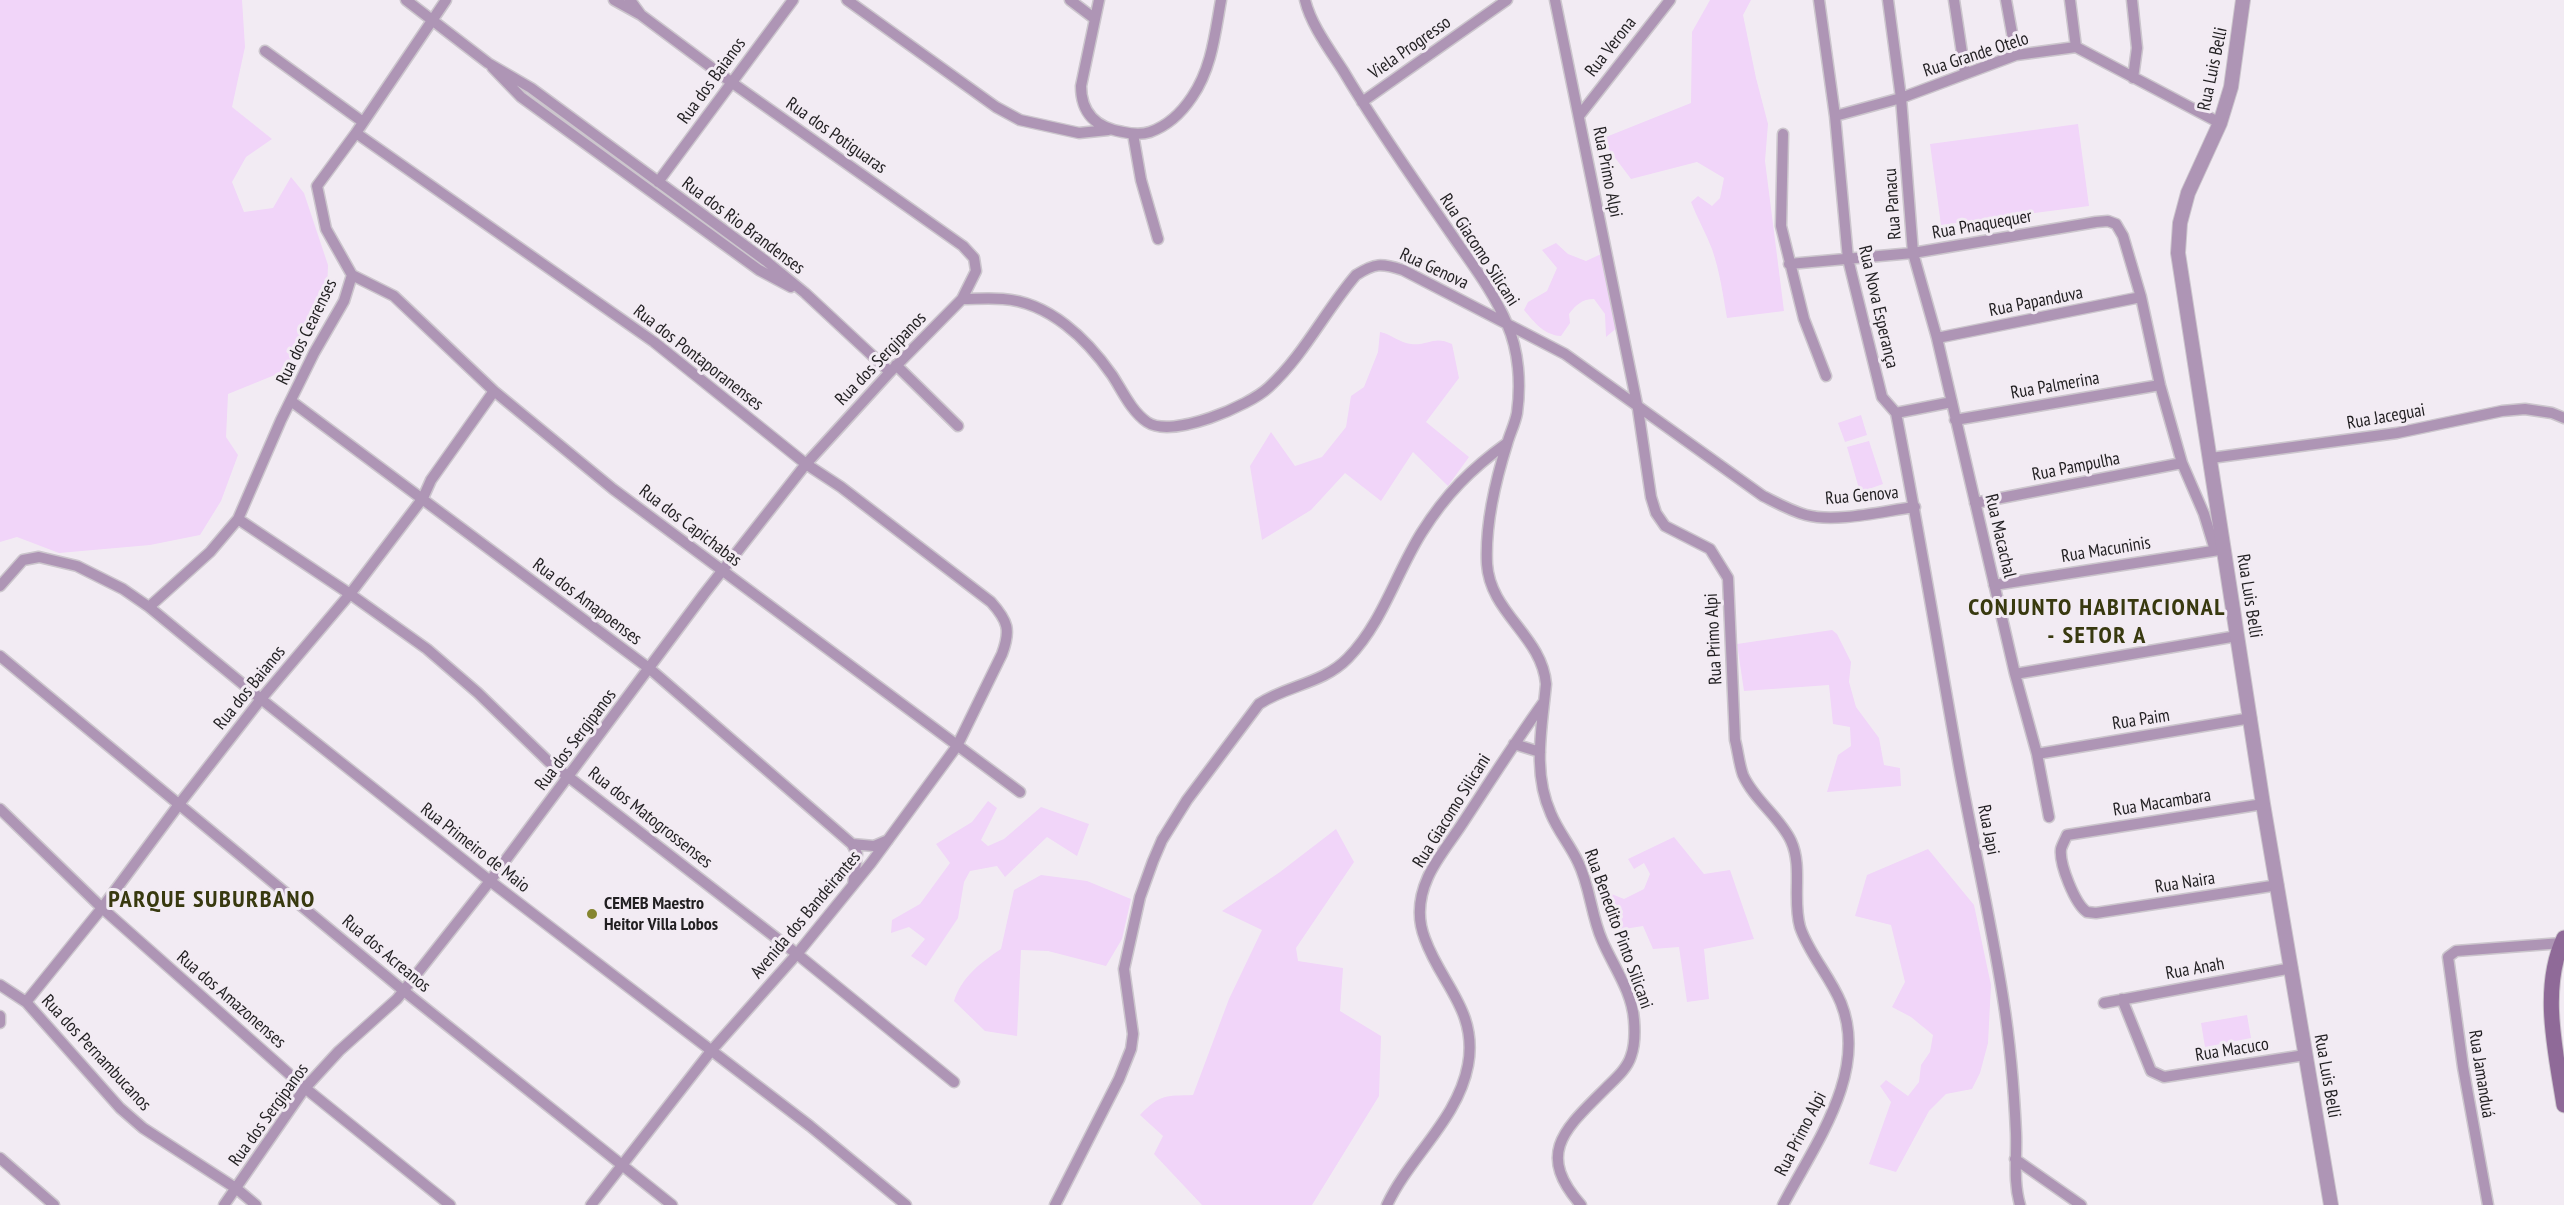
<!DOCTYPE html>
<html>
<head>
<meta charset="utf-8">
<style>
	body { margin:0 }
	canvas { display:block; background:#f2ebf3 }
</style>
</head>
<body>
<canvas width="2564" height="1205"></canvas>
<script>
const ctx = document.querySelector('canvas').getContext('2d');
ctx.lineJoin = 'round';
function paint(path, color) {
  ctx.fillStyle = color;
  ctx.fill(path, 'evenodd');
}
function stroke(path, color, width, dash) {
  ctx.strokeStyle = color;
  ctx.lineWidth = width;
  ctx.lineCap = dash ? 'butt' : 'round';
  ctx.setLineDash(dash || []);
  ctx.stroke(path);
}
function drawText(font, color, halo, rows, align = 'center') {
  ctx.font = font + ' "PT Sans Narrow",sans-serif';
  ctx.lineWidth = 6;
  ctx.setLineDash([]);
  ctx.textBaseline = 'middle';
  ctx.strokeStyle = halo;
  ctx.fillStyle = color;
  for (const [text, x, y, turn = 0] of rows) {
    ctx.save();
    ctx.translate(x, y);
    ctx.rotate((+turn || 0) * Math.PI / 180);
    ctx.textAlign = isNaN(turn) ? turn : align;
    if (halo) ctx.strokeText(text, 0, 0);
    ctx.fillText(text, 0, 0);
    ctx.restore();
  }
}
const green = new Path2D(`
	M 0,0 L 242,0 L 245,47 L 232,107 L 272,139 L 246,157 L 232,182 L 244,212 L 273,208 L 291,177 L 304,193 L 328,265 L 327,292 L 292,368 L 228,394 L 226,437 L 238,455 L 221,501 L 200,535 L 150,545 L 59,553 L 17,537 L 0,542 Z
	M 1710,0 L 1751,0 L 1743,15 L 1756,78 L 1768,124 L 1765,161 L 1784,311 L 1727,318 C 1723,295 1720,272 1712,249 C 1706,233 1697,218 1691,202 L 1698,196 L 1712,206 L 1720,198 L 1724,178 L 1697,162 L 1631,179 L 1601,139 L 1691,103 L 1692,32 Z
	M 2078,124 L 2089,206 L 1941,225 L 1930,144 Z
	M 1556,243 L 1568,254 L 1586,261 L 1601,254 L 1619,326 L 1606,337 L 1605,314 L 1594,299 C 1582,299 1576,305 1569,314 L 1570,323 L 1561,336 C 1544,335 1535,323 1524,310 L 1528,302 L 1547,291 L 1557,268 L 1542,250 Z
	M 1380,332 C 1391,334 1400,343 1411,344 C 1428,346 1434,335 1452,344 L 1459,378 L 1426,422 L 1469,457 L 1448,486 L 1413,452 L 1381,501 L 1345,473 L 1311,510 L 1262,540 L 1250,466 L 1271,432 L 1295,466 L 1322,457 L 1346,427 L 1351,396 L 1364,387 L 1378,352 Z
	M 1861,415 L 1867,435 L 1845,442 L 1838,423 Z
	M 1869,441 L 1883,484 L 1860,492 L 1847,447 Z
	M 1832,630 L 1837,634 L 1851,662 L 1849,682 L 1856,707 L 1879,738 L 1884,765 L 1900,768 L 1901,786 L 1827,792 L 1838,755 L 1851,746 L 1850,727 L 1833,724 L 1829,685 L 1744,691 L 1737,644 Z
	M 988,801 L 997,808 L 981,840 L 988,846 L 1004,839 L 1041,807 L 1089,824 L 1077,856 L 1047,837 L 1005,877 L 997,866 L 970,871 L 964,882 L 958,918 L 926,966 L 911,956 L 925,939 L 909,927 L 891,933 L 892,920 L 920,904 L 950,863 L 936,844 L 972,822 Z
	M 1336,829 L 1354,862 L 1296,948 L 1298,961 L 1343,968 L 1340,1011 L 1381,1036 L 1379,1096 L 1312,1205 L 1202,1205 L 1154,1154 L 1163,1136 L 1140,1115 C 1160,1094 1165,1096 1193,1095 L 1229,999 L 1262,930 L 1222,911 L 1280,872 Z
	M 1674,837 L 1704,874 L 1730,870 L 1754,939 L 1704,949 L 1709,999 L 1687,1002 L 1679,947 L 1653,949 L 1643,926 L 1612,931 L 1602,890 L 1624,899 L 1644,889 L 1650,874 L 1644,863 L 1634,869 L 1628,859 Z
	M 1928,849 L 1974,905 L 1991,985 L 1988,1043 L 1980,1073 L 1972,1089 L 1946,1094 L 1929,1111 L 1896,1172 L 1869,1164 L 1891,1102 L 1880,1086 L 1886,1080 L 1908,1096 L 1919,1082 L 1921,1065 L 1930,1052 L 1933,1035 L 1911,1017 L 1892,1007 L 1905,982 L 1891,925 L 1855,916 L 1867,875 Z
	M 1041,875 L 1087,881 L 1131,899 L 1122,939 L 1106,966 L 1048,951 L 1021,950 L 1017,1036 L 985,1031 L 954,1001 C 961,978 981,962 1001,949 L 1014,890 Z
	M 2247,1015 L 2251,1038 L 2205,1047 L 2201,1023 Z`);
const minor = new Path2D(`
	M 406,0 L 488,63 L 531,88 L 766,261 L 805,293 L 890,372
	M 446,0 L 356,133 L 317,186 L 326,229 L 352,275 L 394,296 L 494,391 L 613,489 L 1020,792
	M 630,0 L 641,15
	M 847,0 L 996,107 L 1020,120 L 1079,133 L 1108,130
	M 1070,0 L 1095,19
	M 1099,0 L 1081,86 C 1081,114 1097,128 1123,132 C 1132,134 1141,135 1150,132 C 1167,126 1182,112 1192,97 C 1212,68 1215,33 1221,0
	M 1305,0 C 1311,25 1330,50 1344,72 C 1377,128 1415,181 1452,235 C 1471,263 1494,292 1507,324 C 1519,351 1521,384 1517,413 C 1515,424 1510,433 1507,444 C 1495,482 1485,523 1487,564 C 1490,613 1542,636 1546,684 C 1542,728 1532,772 1551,814 C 1558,831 1570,845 1578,862 C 1590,886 1591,915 1602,940 C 1613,966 1632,991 1634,1020 C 1635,1032 1635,1045 1631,1056 C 1627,1069 1615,1079 1606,1088 C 1565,1129 1535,1153 1581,1205
	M 1555,0 L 1638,409 L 1651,497 L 1656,513 L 1665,526 L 1710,549 L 1728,578 L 1735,740 C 1738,751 1739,764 1743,775 C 1754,800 1780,817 1791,841 C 1803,867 1792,899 1800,927 C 1809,954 1830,976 1841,1003 C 1869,1073 1814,1145 1783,1205
	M 1819,0 L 1835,116 L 1848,259 L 1882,397 L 1896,413 C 1919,530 1938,648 1959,766 C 1973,843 1991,920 2003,998 C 2010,1042 2014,1088 2016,1133 C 2017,1157 2013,1181 2020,1205
	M 1888,0 L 1901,98 L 1913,253 L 1937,338 L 2015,674 L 2037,754 L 2049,817
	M 1954,0 L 1965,73
	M 2006,0 L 2016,55
	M 2070,0 L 2076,47
	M 2132,0 L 2137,48 L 2133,78
	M 265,51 L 363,122
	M 492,67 L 521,97 L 759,270 L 791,287
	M 1362,102 L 1507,0
	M 1579,116 L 1670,0
	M 1835,116 L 1901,98 L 2016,55 L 2076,47 L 2220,123
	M 356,133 L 654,342 L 806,464 L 841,487 L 991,602 C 1008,621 1011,630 1002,654 L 957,746 L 871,863 L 797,954 L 711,1051 L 591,1205
	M 1133,134 L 1141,180 L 1158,239
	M 1783,134 L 1781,226 L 1804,319 L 1826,376
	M 658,182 L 793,0
	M 1789,264 L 1913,253 L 2096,222 L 2108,221 L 2116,224 L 2123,236 L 2141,297 L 2160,385 L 2182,463 L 2204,514 L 2215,550
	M 962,299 C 975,299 989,298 1003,299 C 1049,302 1087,339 1112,375 C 1122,390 1131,411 1147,422 C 1172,439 1249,406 1269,387 C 1304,355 1325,311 1356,275 C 1375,263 1381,263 1403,270 L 1565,354 L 1763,496 C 1777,503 1791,511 1806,515 C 1837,523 1883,511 1915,507
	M 1937,338 L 2141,297
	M 896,365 L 958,426
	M 291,401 L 650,669 L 852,844
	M 1896,413 L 1952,402
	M 1955,420 L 2160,385
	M 2211,458 L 2397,433 L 2502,411 L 2525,409 L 2552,413 L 2564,418
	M 1975,503 L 2182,463
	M 238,519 L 350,594 L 427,649 L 478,693 L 548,761 L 797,954 L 954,1082
	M 1994,585 L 2219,550
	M 0,586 L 23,560 L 39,557 L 77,566 L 123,589 L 149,607 L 261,699 L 490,881 L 810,1126 L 906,1205
	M 149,607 L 210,552 L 238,519 L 281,420 L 314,353 L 344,301 L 352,275
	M 0,656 L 404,991 L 672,1205
	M 2015,674 L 2237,636
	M 1514,744 L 1540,752
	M 2037,754 L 2251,718
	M 2263,804 L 2067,835 C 2065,840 2062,845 2061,849 C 2059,864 2075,904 2087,912 L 2096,913 L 2278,885
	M 0,809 L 102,908 L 305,1088 L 450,1205
	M 853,885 L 857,854 L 852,844 L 874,846 L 888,840
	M 0,985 L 26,1002 L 120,1108 L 143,1128 L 237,1189 L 256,1205
	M 2122,999 L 2151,1071 L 2164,1077 L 2305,1055
	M 26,1002 L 102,908 L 180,803 L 261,699 L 350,594 L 423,498 L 431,480 L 494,391
	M 2104,1003 L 2292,968
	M 0,1016 L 0,1023
	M 0,1158 L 54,1205
	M 2015,1159 L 2081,1205
	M 224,1205 L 305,1088 L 339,1051 L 397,999 L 490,881 L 704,594 L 806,464 L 890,372 L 962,299 L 976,271 L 974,258 L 963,246 L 731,82 L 641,15 L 614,0
	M 1055,1205 L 1119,1079 L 1131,1049 L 1133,1034 L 1124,969 L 1140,897 L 1153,861 L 1162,840 L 1187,800 L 1259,704 C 1287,685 1323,684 1348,658 C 1383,622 1396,573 1422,532 C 1446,494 1471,469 1507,443
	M 1387,1205 C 1410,1156 1458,1119 1468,1065 C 1478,1011 1441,984 1425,939 C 1417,919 1419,897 1428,877 C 1436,859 1451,841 1462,824 C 1489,783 1515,742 1543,703
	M 2488,1205 L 2463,1067 L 2448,957 L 2456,951 L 2562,943`);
const tertiary = new Path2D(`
	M 2243,0 L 2231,87 L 2220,123 L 2188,193 L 2180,223 L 2178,253 L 2263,804 L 2331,1205`);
const secondary = new Path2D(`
	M 2564,938 C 2540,989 2556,1053 2564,1105`);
const markers = [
	[592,914,6,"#85852f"]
];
const streetNames = [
	["Rua Verona",1611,47,-52],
	["Viela Progresso",1410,48,-35],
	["Rua Grande Otelo",1976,55,-18],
	["Rua Luis Belli",2213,69,-78],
	["Rua dos Baianos",712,81,-54],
	["Rua dos Potiguaras",836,136,35],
	["Rua Primo Alpi",1607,172,79],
	["Rua Panacu",1893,204,-94],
	["Rua Pnaquequer",1982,225,-10],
	["Rua dos Rio Brandenses",743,226,37],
	["Rua Giacomo Silicani",1479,250,57],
	["Rua Genova",1434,269,25],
	["Rua Papanduva",2036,302,-11],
	["Rua Nova Esperança",1878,307,77],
	["Rua dos Cearenses",307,332,-64],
	["Rua dos Pontaporanenses",698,358,38],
	["Rua dos Sergipanos",881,359,-46],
	["Rua Palmerina",2055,386,-10],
	["Rua Jaceguai",2386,417,-10],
	["Rua Pampulha",2076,467,-11],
	["Rua Genova",1862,496,-5],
	["Rua dos Capichabas",690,526,37],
	["Rua Macachal",2000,536,77],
	["Rua Macuninis",2106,550,-9],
	["Rua Luis Belli",2249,596,81],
	["Rua dos Amapoenses",587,602,37],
	["Rua Primo Alpi",1714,639,-93],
	["Rua dos Baianos",250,688,-51],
	["Rua Paim",2141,720,-9],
	["Rua dos Sergipanos",576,740,-53],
	["Rua Macambara",2162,803,-9],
	["Rua Giacomo Silicani",1452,811,-58],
	["Rua dos Matogrossenses",650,818,38],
	["Rua Japi",1988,830,79],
	["Rua Primeiro de Maio",475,848,38],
	["Rua Naira",2185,883,-9],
	["Avenida dos Bandeirantes",806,915,-50],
	["Rua Benedito Pinto Silicani",1618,929,70],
	["Rua dos Acreanos",386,954,40],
	["Rua Anah",2195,969,-10],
	["Rua dos Amazonenses",231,1000,41],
	["Rua Macuco",2232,1050,-9],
	["Rua dos Pernambucanos",96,1053,47],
	["Rua Jamanduá",2481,1074,81],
	["Rua Luis Belli",2327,1076,80],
	["Rua dos Sergipanos",269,1115,-54],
	["Rua Primo Alpi",1801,1134,-63]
];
const poiNames = [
	["CEMEB Maestro",604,904],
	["Heitor Villa Lobos",604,925]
];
const districtNames = [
	["CONJUNTO HABITACIONAL",2097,608],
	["- SETOR A",2097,636],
	["PARQUE SUBURBANO",212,900]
];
paint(green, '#f1d5f9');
stroke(minor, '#ccc6cd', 13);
stroke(tertiary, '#ccc6cd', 16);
stroke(secondary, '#ccc6cd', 17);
stroke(minor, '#ae95b5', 10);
stroke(tertiary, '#ae95b5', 14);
stroke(secondary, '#8f6a98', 15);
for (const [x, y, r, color] of markers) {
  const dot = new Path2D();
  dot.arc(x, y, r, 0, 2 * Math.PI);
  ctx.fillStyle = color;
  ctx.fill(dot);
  stroke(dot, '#f2ebf3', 2);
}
drawText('18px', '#211f21', '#f2ebf3', streetNames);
drawText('bold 18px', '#211f21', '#f2ebf3', poiNames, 'left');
ctx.letterSpacing = '1.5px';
drawText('bold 24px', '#38390f', '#f2ebf3', districtNames);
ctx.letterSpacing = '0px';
</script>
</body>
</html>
